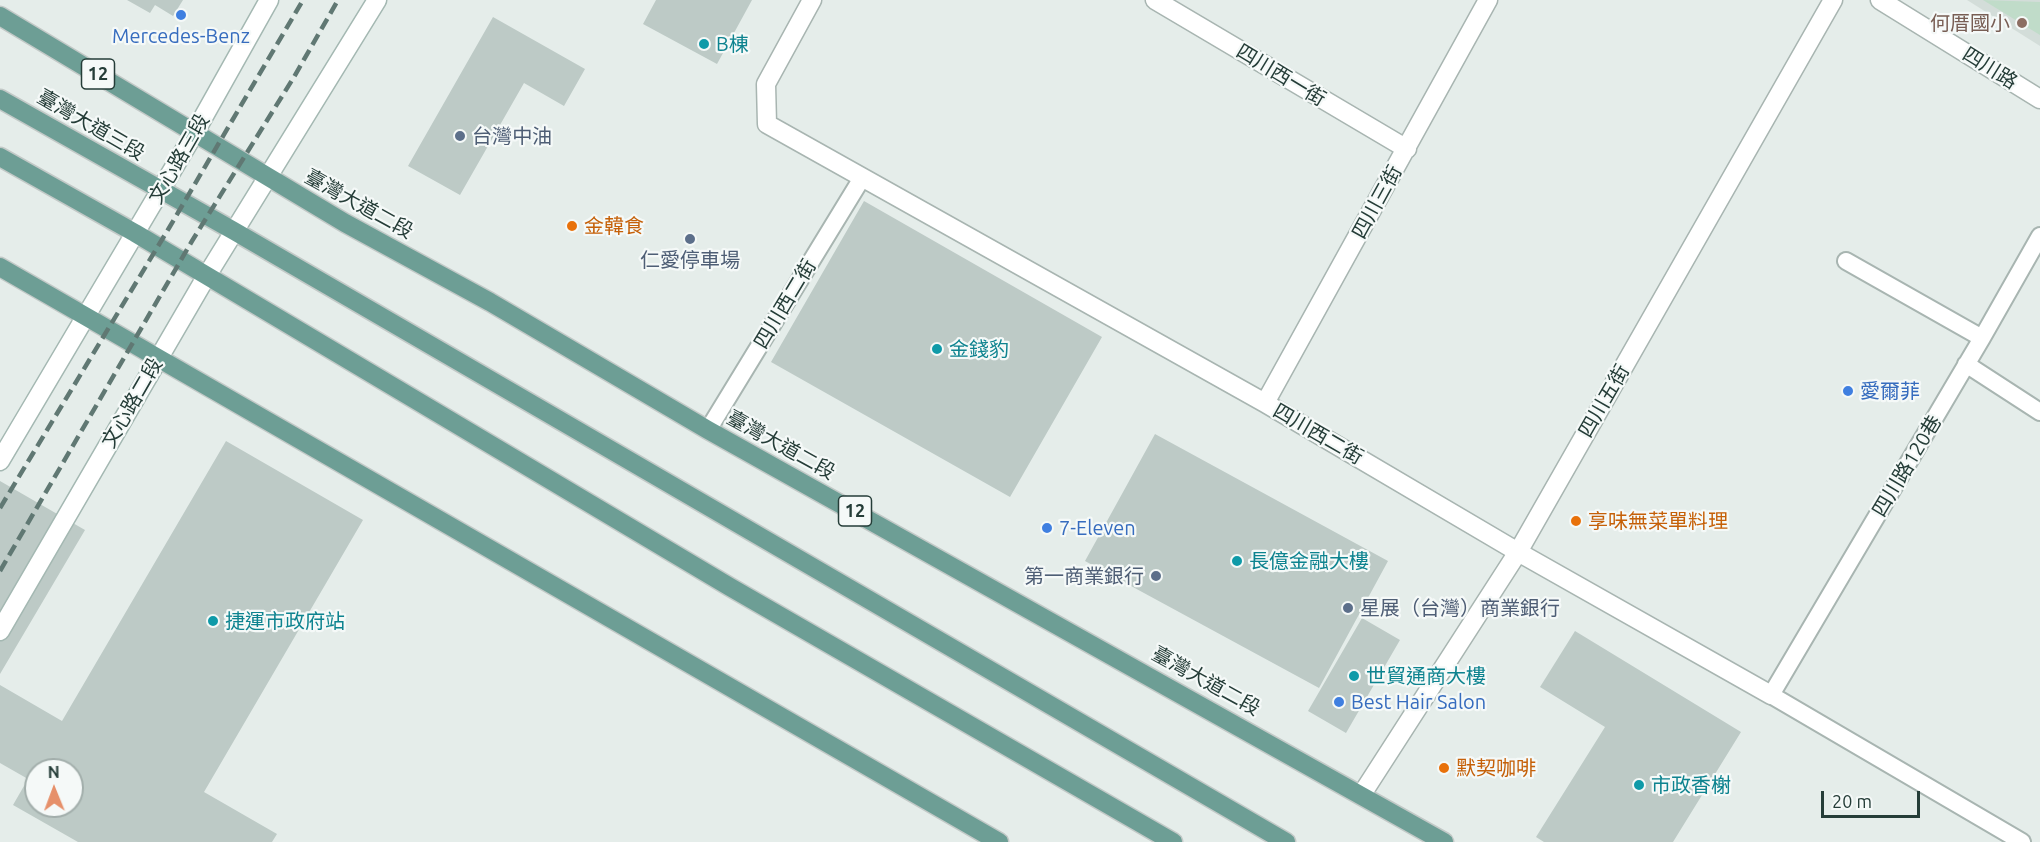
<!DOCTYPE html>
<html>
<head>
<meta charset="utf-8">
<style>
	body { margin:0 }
	#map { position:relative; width:2040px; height:842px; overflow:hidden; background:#e5edea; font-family:Ubuntu,sans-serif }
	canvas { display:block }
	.north { position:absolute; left:24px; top:758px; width:60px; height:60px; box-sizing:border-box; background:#f5f9f8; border:2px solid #a2aeab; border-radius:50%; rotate:359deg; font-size:16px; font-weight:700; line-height:24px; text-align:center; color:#253d38 }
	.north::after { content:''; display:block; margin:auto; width:21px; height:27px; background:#e6906a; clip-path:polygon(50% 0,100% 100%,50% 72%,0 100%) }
	.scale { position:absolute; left:1821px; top:791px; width:99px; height:27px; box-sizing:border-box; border:3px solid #253d38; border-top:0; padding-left:8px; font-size:18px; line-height:21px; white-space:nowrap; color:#253d38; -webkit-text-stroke:4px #f5f9f8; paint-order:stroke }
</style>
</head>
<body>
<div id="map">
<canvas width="2040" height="842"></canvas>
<div class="north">N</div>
<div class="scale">20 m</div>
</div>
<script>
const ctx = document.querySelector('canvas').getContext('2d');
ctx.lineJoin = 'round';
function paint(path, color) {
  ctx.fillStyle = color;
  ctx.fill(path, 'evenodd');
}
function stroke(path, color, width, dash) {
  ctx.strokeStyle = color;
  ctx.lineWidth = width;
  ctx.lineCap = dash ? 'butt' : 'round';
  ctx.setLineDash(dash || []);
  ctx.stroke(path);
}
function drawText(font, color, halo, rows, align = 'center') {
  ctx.font = font + ' Ubuntu,"Noto Sans TC",sans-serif';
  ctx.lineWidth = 4.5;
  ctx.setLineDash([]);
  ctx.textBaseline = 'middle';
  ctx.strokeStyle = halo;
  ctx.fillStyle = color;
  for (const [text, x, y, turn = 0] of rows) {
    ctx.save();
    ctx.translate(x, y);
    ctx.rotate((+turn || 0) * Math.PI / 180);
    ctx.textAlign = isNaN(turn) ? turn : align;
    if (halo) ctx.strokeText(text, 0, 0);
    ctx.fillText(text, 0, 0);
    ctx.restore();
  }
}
const built = new Path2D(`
	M 1967,0 L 2040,0 L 2040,46 Z`);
const green = new Path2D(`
	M 1983,0 L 2040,2 L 2040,35 Z`);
const building = new Path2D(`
	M 127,0 L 183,0 L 173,16 L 155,5 L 150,13 Z
	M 656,0 L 752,0 L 717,64 L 643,24 Z
	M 493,17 L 585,69 L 564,106 L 524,83 L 460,195 L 408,166 Z
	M 864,201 L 1102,337 L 1010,497 L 771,362 Z
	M 1155,434 L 1388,561 L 1319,688 L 1085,561 Z
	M 226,441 L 363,520 L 204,792 L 277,834 L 272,842 L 78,842 L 13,805 L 28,779 L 0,763 L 0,685 L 62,721 ZM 36,770 L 72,770 L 72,806 L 36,806 Z
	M 0,481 L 85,530 L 0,674 Z
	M 1362,618 L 1400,640 L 1346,733 L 1308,711 Z
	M 1575,631 L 1741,732 L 1673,842 L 1544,842 L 1536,837 L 1605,727 L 1540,687 Z`);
const service = new Path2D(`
	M 1846,261 L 1982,338
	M 1966,364 L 2040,412
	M 708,430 L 862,178
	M 2022,842 L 1771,695 L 1982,338 L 2040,236`);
const minor = new Path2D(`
	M 812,0 L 766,84 L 767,124 L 1265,403 L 1518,552 L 1771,695
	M 1155,0 L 1407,149
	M 1880,0 L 2040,99
	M 1265,403 L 1488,0
	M 1362,794 L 1518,552 L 1833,0`);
const secondary = new Path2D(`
	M 0,461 L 195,132 L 269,0
	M 0,631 L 206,277 L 377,0`);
const primary = new Path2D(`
	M 0,16 L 345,223 L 490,302 L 708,430 L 1444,842
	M 0,99 L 234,231 L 1286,842
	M 0,157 L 135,233 L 730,587 L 1173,842
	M 0,267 L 999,842`);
const rail = new Path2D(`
	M 0,508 L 169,228 L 303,0
	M 0,571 L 192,241 L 294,77 L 338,0`);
const markers = [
	[181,15,6,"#3f7fe0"],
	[2022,23,6,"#8d6e63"],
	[704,44,6,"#0f9aa8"],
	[460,136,6,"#5c6f8a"],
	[572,226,6,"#e8710a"],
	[690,239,6,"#5c6f8a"],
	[937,349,6,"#0f9aa8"],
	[1848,391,6,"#3f7fe0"],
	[1576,521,6,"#e8710a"],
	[1047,528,6,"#3f7fe0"],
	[1237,561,6,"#0f9aa8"],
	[1156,576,6,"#5c6f8a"],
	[1348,608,6,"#5c6f8a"],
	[213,621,6,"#0f9aa8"],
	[1354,676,6,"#0f9aa8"],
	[1339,702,6,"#3f7fe0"],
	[1444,768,6,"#e8710a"],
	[1639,785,6,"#0f9aa8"]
];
const shields = [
	[98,74,33],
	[855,511,33]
];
const shieldNames = [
	["12",98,74],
	["12",855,511]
];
const educationNames = [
	["何厝國小",2010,23]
];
const shopNames = [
	["Mercedes-Benz",181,36,"center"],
	["愛爾菲",1860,391],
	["7-Eleven",1059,528],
	["Best Hair Salon",1351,702]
];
const cultureNames = [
	["B棟",716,44],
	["金錢豹",949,349],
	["長億金融大樓",1249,561],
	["捷運市政府站",225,621],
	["世貿通商大樓",1366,676],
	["市政香榭",1651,785]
];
const streetNames = [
	["四川路",1990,68,32],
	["四川西一街",1281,75,31],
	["臺灣大道三段",91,125,30],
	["文心路三段",179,159,-60],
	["四川三街",1377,202,-61],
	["臺灣大道二段",359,204,29],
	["四川西二街",785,304,-59],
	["四川五街",1604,401,-60],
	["文心路二段",132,403,-60],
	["四川西二街",1318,434,30],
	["臺灣大道二段",781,445,29],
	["四川路120巷",1907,466,-59],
	["臺灣大道二段",1206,681,29]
];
const serviceNames = [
	["台灣中油",472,136],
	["仁愛停車場",690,260,"center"],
	["第一商業銀行",1144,576,"right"],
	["星展（台灣）商業銀行",1360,608]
];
const foodNames = [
	["金韓食",584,226],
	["享味無菜單料理",1588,521],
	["默契咖啡",1456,768]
];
paint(built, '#d3ddd9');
paint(green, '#c0dcc9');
paint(building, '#bdcac6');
stroke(service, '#a8b5b1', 20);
stroke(minor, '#a8b5b1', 21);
stroke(secondary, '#a4b8b2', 21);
stroke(primary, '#c2c9c7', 21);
stroke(service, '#fff', 16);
stroke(minor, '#fff', 18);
stroke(secondary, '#fff', 18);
stroke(primary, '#6d9e95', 18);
stroke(rail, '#607873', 4.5, [12, 6]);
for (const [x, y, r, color] of markers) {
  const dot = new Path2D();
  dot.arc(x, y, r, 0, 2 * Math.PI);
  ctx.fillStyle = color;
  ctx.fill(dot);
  stroke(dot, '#f5f9f8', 2);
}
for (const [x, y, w] of shields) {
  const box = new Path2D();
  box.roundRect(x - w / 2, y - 15, w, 30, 4.5);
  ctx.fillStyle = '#f5f9f8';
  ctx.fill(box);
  stroke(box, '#253d38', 1.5);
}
drawText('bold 18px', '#253d38', null, shieldNames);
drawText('20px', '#785e54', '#f5f9f8', educationNames, 'right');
drawText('20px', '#366cbe', '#f5f9f8', shopNames, 'left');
drawText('20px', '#0d838f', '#f5f9f8', cultureNames, 'left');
drawText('20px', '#253d38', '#f5f9f8', streetNames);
drawText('20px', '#4e5e75', '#f5f9f8', serviceNames, 'left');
drawText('20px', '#c56008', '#f5f9f8', foodNames, 'left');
</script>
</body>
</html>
